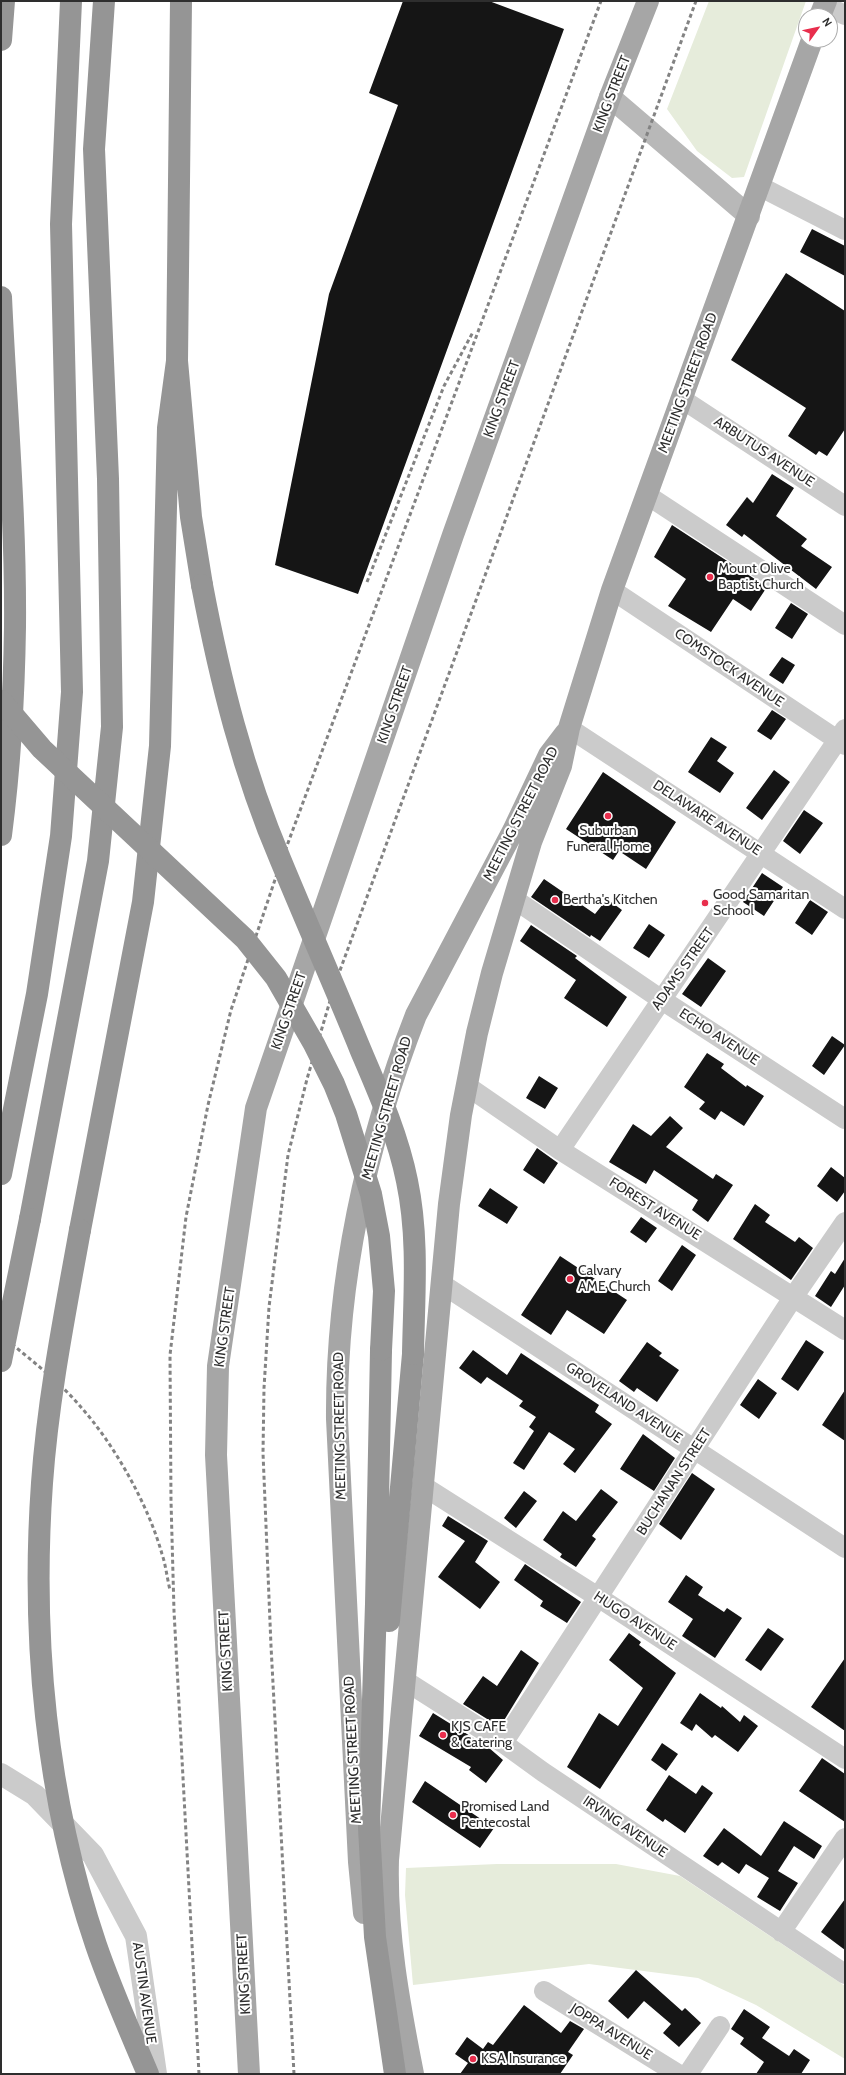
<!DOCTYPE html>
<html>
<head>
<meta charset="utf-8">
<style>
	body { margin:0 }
	#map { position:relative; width:846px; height:2075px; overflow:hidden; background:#fff; font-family:Cabin,sans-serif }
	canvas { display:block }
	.frame { position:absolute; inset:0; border:2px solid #2e2e2e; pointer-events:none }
	.north { position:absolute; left:798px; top:8px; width:40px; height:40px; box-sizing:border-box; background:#fff; border:1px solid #ababab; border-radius:50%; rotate:57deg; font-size:11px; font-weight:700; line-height:16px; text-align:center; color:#2e2e2e }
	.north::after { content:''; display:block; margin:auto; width:14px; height:18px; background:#e82e4d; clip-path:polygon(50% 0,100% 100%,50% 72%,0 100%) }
</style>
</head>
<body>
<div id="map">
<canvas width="846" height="2075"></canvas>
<div class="frame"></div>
<div class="north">N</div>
</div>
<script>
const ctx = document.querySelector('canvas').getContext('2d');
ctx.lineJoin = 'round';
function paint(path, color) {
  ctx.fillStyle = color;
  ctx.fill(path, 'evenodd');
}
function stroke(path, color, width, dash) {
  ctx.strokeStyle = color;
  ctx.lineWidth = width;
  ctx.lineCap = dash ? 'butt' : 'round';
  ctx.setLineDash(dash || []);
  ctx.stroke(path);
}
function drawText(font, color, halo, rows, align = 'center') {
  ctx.font = font + ' Cabin,sans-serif';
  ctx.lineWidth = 4;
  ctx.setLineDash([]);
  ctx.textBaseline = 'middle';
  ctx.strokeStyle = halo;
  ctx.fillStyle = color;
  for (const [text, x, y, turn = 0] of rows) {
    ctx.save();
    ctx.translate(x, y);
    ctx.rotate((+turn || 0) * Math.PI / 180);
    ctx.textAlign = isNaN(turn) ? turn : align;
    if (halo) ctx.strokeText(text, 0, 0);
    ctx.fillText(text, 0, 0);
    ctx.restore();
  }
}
const green = new Path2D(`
	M 709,1 L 806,1 L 744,177 L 732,178 L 697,151 L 667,109 Z
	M 497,1864 L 616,1864 L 680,1876 L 845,1986 L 845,2059 L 756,2005 L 698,1978 L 589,1964 L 413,1985 L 405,1895 L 406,1868 Z`);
const building = new Path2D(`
	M 403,1 L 489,1 L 564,29 L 358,594 L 275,565 L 329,294 L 398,105 L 369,93 Z
	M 812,229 L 845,246 L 845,276 L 800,252 Z
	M 786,273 L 845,311 L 845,429 L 827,456 L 819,451 L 816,455 L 788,436 L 806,408 L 731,360 Z
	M 772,474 L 794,488 L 776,516 L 807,539 L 801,546 L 832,567 L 816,589 L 744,534 L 742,537 L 726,525 L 747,497 L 753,503 Z
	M 672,525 L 767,587 L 751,611 L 733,599 L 711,632 L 668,606 L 686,579 L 654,557 Z
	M 791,603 L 808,614 L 792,639 L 775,628 Z
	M 782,657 L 795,665 L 783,684 L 769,675 Z
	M 772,710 L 786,719 L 771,740 L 757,731 Z
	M 711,737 L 727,747 L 717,761 L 734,773 L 720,793 L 688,772 Z
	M 774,770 L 790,782 L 762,820 L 746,808 Z
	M 603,772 L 676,822 L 646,869 L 619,851 L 613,860 L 566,829 Z
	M 804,810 L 823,823 L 800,854 L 783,841 Z
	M 762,873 L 783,887 L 764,916 L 743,902 Z
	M 544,879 L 595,914 L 607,899 L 622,910 L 600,941 L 591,935 L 590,937 L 531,897 Z
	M 810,900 L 828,912 L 812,935 L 795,923 Z
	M 649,924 L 665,935 L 649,958 L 633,948 Z
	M 531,925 L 577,956 L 575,958 L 627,997 L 607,1027 L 564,998 L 576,980 L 520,941 Z
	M 708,958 L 726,971 L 701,1007 L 682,994 Z
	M 832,1036 L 845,1045 L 824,1075 L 812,1066 Z
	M 707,1053 L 724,1064 L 721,1068 L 746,1087 L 747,1085 L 764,1096 L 744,1126 L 721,1111 L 715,1120 L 699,1109 L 705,1102 L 684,1087 Z
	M 539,1076 L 558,1088 L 545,1109 L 526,1098 Z
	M 670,1116 L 683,1128 L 666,1147 L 713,1179 L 716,1174 L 733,1185 L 708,1222 L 692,1210 L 698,1200 L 654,1170 L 646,1184 L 609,1162 L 633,1124 L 651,1136 Z
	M 537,1148 L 558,1163 L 544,1184 L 523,1170 Z
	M 831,1167 L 845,1178 L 845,1191 L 837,1202 L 817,1186 Z
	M 490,1188 L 518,1207 L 507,1224 L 478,1206 Z
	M 755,1204 L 770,1215 L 765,1222 L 795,1242 L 799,1237 L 813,1248 L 791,1280 L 733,1239 Z
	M 641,1217 L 657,1228 L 646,1243 L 630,1232 Z
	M 682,1245 L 696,1255 L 672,1291 L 658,1281 Z
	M 560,1256 L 627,1300 L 604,1334 L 567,1310 L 551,1335 L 521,1315 Z
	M 845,1258 L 845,1285 L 831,1307 L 815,1296 L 831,1271 L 835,1274 Z
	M 806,1340 L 824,1352 L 798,1391 L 781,1379 Z
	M 647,1342 L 662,1353 L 659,1356 L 679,1370 L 657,1402 L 637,1388 L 634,1392 L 619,1381 Z
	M 473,1350 L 507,1375 L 521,1353 L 599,1405 L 595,1412 L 612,1424 L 575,1473 L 563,1464 L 575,1449 L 549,1432 L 524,1470 L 513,1463 L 534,1431 L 529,1427 L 536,1417 L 519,1406 L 523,1401 L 487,1377 L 481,1384 L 459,1368 Z
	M 758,1379 L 777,1393 L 759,1419 L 740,1405 Z
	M 845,1390 L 845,1441 L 822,1425 Z
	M 643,1434 L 675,1458 L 654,1491 L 620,1469 Z
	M 692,1473 L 715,1489 L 681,1540 L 659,1524 Z
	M 601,1489 L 618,1502 L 592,1536 L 596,1539 L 576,1567 L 560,1557 L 562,1554 L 543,1540 L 563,1511 L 576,1521 Z
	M 524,1491 L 537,1501 L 516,1528 L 504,1518 Z
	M 448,1516 L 488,1541 L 475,1562 L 500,1582 L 480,1609 L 438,1577 L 465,1541 L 442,1526 Z
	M 525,1564 L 581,1602 L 567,1623 L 540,1606 L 543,1601 L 514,1580 Z
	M 686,1575 L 703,1587 L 698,1595 L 724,1612 L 727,1608 L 742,1618 L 715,1658 L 682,1636 L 693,1619 L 668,1602 Z
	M 768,1628 L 784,1639 L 761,1671 L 745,1660 Z
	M 629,1633 L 641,1642 L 639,1645 L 676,1673 L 600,1789 L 567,1767 L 599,1713 L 618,1726 L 643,1688 L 609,1660 Z
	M 521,1650 L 539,1663 L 500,1727 L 463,1704 L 483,1676 L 497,1686 Z
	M 845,1658 L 845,1731 L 811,1707 Z
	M 700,1693 L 721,1708 L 722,1706 L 740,1722 L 744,1715 L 758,1726 L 738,1752 L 715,1735 L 712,1738 L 696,1724 L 692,1731 L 680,1723 Z
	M 433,1713 L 488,1747 L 503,1760 L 486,1783 L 469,1770 L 471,1767 L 419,1736 Z
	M 662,1743 L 678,1754 L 666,1771 L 651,1760 Z
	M 822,1758 L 845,1774 L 845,1822 L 799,1791 Z
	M 669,1775 L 696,1794 L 702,1785 L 713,1793 L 685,1833 L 665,1819 L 663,1822 L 646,1810 Z
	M 425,1781 L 494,1828 L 480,1848 L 412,1802 Z
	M 784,1821 L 822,1846 L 814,1859 L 794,1846 L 778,1871 L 798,1883 L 780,1911 L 757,1897 L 769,1878 L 746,1864 L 739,1874 L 722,1862 L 718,1866 L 703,1856 L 724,1828 L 761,1856 Z
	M 845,1899 L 845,1950 L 821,1932 Z
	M 636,1970 L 682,2011 L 685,2008 L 701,2023 L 679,2047 L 663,2033 L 671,2024 L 644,2001 L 628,2019 L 608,2001 Z
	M 524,2005 L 561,2033 L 570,2021 L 584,2029 L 568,2052 L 573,2055 L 560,2074 L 460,2074 L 468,2063 L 455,2054 L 467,2037 L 483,2049 L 488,2042 L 493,2045 Z
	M 744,2009 L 770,2027 L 762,2038 L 789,2056 L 794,2049 L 810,2060 L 801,2074 L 756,2074 L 764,2062 L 740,2044 L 744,2038 L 731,2029 Z`);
const minor = new Path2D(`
	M 824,5 L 845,15
	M 759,186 L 845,230
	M 682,399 L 845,506
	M 647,495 L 845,625
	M 612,590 L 845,745
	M 569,728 L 845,909
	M 514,899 L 662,1000 L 845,1119
	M 467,1086 L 560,1150 L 845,1330
	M 560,1150 L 845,729
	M 442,1284 L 845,1548
	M 423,1486 L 598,1597 L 845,1759
	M 404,1680 L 503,1743 L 543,1772 L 845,1974
	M 503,1743 L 794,1296 L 845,1222
	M 781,1932 L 845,1838
	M 544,1991 L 678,2074
	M 688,2074 L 720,2026`);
const tertiary = new Path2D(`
	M 1,1774 L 35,1795 L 93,1855 L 136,1936 L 156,2074`);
const secondary = new Path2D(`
	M 610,97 L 749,216`);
const primary = new Path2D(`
	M 820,16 L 826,1
	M 364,1913 L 359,1862 L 337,1419 C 336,1282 366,1143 416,1015 L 513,831 L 549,755 L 565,734
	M 249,2074 L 216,1455 L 218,1366 L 256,1108 L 453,535 L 610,97 L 648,1
	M 413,2074 C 399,2003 386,1933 388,1860 L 449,1204 L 461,1115 L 477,1033 L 492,973 L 531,842 L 561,766 L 569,728 L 612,590 L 812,40`);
const motorway = new Path2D(`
	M 181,1 L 177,361 L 191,517 L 202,585
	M 1,40 L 4,1
	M 1,297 C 6,407 16,517 15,627 C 14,696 10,766 1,835
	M 1,1174 L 37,994 L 61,836 L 72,692 L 61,224 L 71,1
	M 30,1219 L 98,861 L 112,727 L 108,479 L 94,149 L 104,1
	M 80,1230 L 143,902 L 160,746 L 168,428 L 177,361
	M 381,1350 L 376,1604 L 369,1828 L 375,1937 L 395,2074
	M 389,1621 L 413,1354`);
const rail = new Path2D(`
	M 367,582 L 444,386 L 473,332
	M 1,1335 C 28,1358 57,1379 80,1406 C 114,1444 148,1504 162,1554 C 166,1566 167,1578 170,1590
	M 199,2074 L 174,1611 L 171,1501 L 170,1355 L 186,1217 L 208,1105 L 231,1010 L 282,859 L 601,1
	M 294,2074 L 271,1646 L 263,1453 L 264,1388 L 269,1307 L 288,1155 L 307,1079 L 335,984 L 696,1`);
const motorwayBridge = new Path2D(`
	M 202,585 C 220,680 243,772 281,861 C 307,924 335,987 361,1051 C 379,1093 398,1136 407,1181 C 419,1238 414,1296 413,1354
	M 1,701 L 42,749 L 245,939 L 276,978 L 314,1044 L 334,1084 L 346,1114 L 371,1194 L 379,1236 L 384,1291 L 381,1350
	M 80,1230 C 65,1313 48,1398 42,1483 C 31,1638 46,1798 96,1945 C 111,1989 130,2031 148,2074
	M 1,1361 L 30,1219`);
const markers = [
	[710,577,4,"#e82e4d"],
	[608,816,4,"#e82e4d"],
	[555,900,4,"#e82e4d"],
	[705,903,4,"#e82e4d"],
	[570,1279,4,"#e82e4d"],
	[443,1735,4,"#e82e4d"],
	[453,1815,4,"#e82e4d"],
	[473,2059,4,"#e82e4d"]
];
const streetNames = [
	["KING STREET",612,94,-69],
	["MEETING STREET ROAD",688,383,-70],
	["KING STREET",502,399,-70],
	["ARBUTUS AVENUE",764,452,33],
	["COMSTOCK AVENUE",729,668,34],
	["KING STREET",395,705,-71],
	["MEETING STREET ROAD",521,814,-63],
	["DELAWARE AVENUE",707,818,33],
	["ADAMS STREET",683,969,-55],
	["KING STREET",289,1011,-71],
	["ECHO AVENUE",719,1037,33],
	["MEETING STREET ROAD",387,1108,-74],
	["FOREST AVENUE",655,1209,32],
	["KING STREET",225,1327,-82],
	["GROVELAND AVENUE",624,1403,33],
	["MEETING STREET ROAD",340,1426,-91],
	["BUCHANAN STREET",674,1482,-57],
	["HUGO AVENUE",635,1621,33],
	["KING STREET",226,1651,-93],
	["MEETING STREET ROAD",353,1750,-93],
	["IRVING AVENUE",625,1827,34],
	["KING STREET",244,1974,-93],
	["AUSTIN AVENUE",144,1993,82],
	["JOPPA AVENUE",611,2032,32]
];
const poiNames = [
	["Mount Olive",718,569],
	["Baptist Church",718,585],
	["Suburban",608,831,"center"],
	["Funeral Home",608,847,"center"],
	["Good Samaritan",713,895],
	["School",713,911],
	["Bertha's Kitchen",563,900],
	["Calvary",578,1271],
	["AME Church",578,1287],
	["KJS CAFE",451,1727],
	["& Catering",451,1743],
	["Promised Land",461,1807],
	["Pentecostal",461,1823],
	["KSA Insurance",481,2059]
];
paint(green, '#e6ecdb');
paint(building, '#151515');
stroke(minor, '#cbcbcb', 20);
stroke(tertiary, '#cbcbcb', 22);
stroke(secondary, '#b8b8b8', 22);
stroke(primary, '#a6a6a6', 22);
stroke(motorway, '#959595', 22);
stroke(rail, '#838383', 3, [4, 3]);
stroke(motorwayBridge, '#959595', 22);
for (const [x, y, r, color] of markers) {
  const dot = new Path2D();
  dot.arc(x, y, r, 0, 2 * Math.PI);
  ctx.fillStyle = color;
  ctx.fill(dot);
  stroke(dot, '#fff', 1.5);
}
drawText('14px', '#2e2e2e', '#fff', streetNames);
drawText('14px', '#2e2e2e', '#fff', poiNames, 'left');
</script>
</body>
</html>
